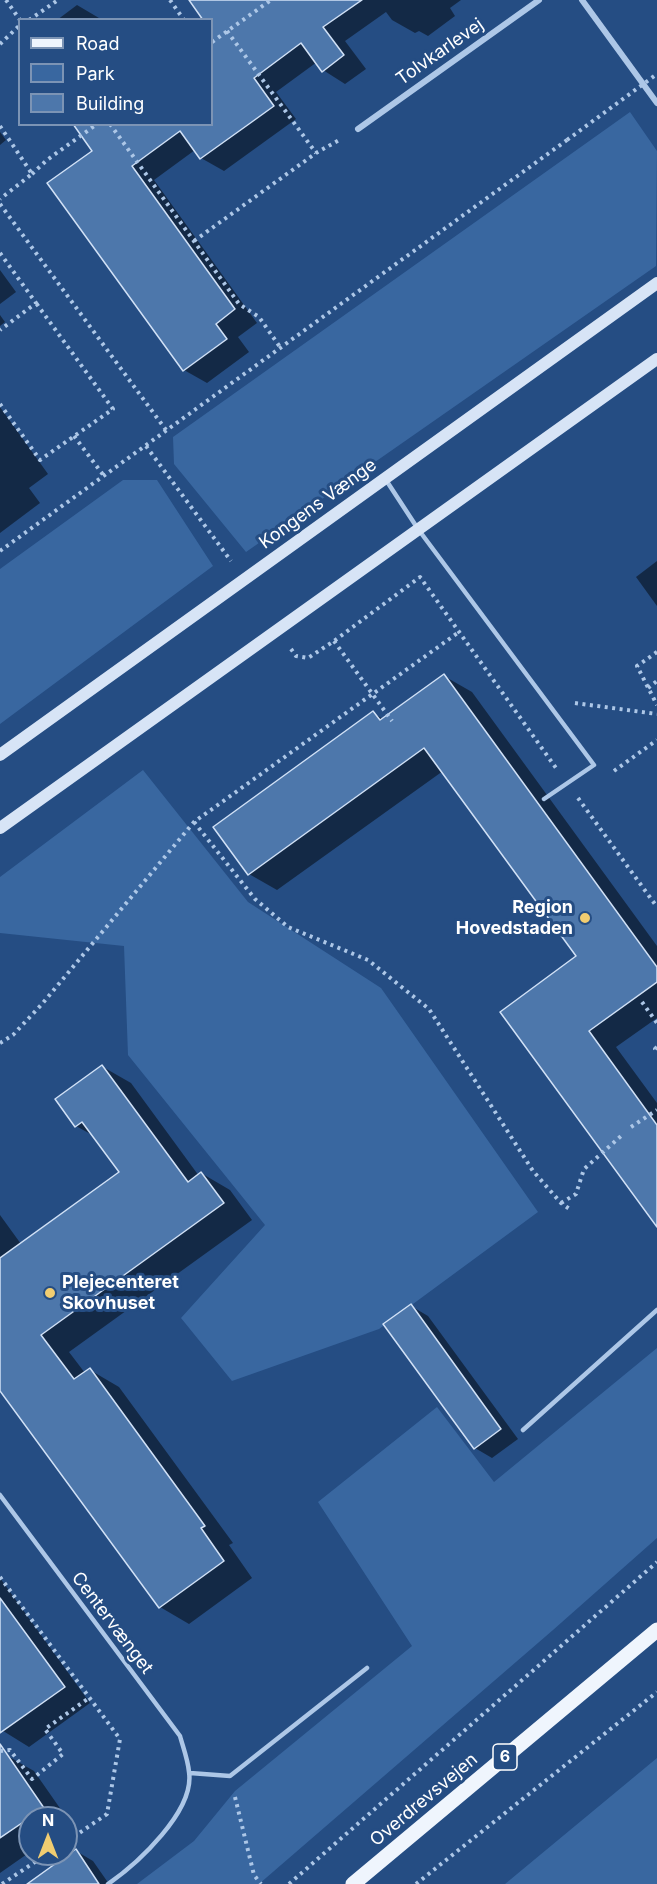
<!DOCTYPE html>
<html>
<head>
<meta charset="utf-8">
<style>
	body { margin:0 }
	#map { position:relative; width:657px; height:1884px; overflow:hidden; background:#254d83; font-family:Inter,sans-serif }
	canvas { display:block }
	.legend { position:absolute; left:18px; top:18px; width:195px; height:108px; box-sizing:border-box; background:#254d83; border:2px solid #7c94b5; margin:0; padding:8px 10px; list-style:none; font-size:18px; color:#fff }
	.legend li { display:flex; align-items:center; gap:12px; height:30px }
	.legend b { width:30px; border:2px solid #7c94b5 }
	.north { position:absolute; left:18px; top:1806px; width:60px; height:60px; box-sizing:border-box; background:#254d83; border:2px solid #7c94b5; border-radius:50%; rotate:0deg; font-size:16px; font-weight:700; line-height:24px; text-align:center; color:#fff }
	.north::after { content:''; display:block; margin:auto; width:21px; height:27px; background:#f1cd71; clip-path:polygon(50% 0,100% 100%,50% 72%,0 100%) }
</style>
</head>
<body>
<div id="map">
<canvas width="657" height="1884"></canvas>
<ul class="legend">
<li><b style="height:8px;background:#eff5fd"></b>Road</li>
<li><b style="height:16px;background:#3967a0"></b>Park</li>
<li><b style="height:16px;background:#4d77ab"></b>Building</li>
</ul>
<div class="north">N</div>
</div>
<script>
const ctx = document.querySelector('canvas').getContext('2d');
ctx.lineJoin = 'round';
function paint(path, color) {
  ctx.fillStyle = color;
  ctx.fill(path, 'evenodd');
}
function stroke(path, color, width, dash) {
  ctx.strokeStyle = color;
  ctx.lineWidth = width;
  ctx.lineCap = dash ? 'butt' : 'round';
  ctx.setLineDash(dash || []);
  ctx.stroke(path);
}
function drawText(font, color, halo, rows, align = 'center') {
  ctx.font = font + ' Inter,sans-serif';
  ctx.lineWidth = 6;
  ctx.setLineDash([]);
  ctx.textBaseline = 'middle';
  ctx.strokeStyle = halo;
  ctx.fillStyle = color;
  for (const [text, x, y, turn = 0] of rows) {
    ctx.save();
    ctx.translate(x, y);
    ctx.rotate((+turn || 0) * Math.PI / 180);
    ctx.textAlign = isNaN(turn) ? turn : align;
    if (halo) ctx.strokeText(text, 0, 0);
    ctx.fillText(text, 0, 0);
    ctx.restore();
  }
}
const green = new Path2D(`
	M 630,112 L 657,151 L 656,266 L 246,552 L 174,464 L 173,437 Z
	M 123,480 L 157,480 L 213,566 L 0,724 L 0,569 Z
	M 143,770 L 248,902 L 381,988 L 538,1212 L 379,1329 L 232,1381 L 181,1318 L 265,1225 L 128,1055 L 124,946 L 0,933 L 0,877 Z
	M 657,1348 L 657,1538 L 553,1630 L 259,1884 L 137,1884 L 194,1841 L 235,1791 L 412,1646 L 318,1502 L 437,1407 L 494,1482 Z
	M 657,1758 L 657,1884 L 505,1884 Z`);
const shadow = new Path2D(`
	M 191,0 L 461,0 L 450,8 L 455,16 L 428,36 L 419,31 L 415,33 L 392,20 L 386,12 L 345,41 L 366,69 L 345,84 L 323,70 L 317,62 L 276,92 L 296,119 L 224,171 L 201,158 L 195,150 L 154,180 L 257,323 L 238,337 L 249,352 L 207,383 L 184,370 L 94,151 L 75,124 L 212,124 L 212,56 L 224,47 L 212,29 L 212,20 Z
	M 77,5 L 99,18 L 100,20 L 57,20 Z
	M 0,132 L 6,140 L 0,145 Z
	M 0,270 L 16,292 L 0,304 Z
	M 0,315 L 5,322 L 0,326 Z
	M 0,407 L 48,474 L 29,488 L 40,503 L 0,533 Z
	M 657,561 L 657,606 L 636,577 Z
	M 444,676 L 472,692 L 657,946 L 657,1018 L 616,1047 L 657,1103 L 657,1219 L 502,1012 L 578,956 L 443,771 L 277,890 L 249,874 L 373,713 L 383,719 Z
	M 103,1067 L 131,1083 L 199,1176 L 201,1173 L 230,1190 L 252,1220 L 69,1352 L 85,1373 L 90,1370 L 119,1387 L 233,1543 L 229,1545 L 252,1578 L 189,1624 L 160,1607 L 0,1388 L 0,1215 L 21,1244 L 121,1173 L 94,1136 L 76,1126 Z
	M 411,1306 L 428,1316 L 518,1439 L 492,1458 L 475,1448 Z
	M 0,1578 L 90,1703 L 29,1747 L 0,1729 Z
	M 6,1755 L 34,1771 L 71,1824 L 66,1828 L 66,1818 L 30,1818 L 30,1852 L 0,1873 L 0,1759 Z
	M 76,1851 L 93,1861 L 109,1884 L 52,1884 Z`);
const building = new Path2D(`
	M 189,0 L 362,0 L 323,27 L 344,55 L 322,72 L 301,43 L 254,78 L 274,106 L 249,124 L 200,159 L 180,131 L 132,166 L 235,309 L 216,324 L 227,339 L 183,371 L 47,183 L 92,151 L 73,124 L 212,124 L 212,20 L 203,20 Z
	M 444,674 L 657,967 L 657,982 L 589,1031 L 657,1125 L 657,1227 L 500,1012 L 576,956 L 424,748 L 248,875 L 213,827 L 373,711 L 380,720 Z
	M 102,1065 L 188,1182 L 201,1172 L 224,1203 L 41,1335 L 74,1379 L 90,1368 L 205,1526 L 201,1528 L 224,1561 L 159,1608 L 0,1391 L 0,1258 L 119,1172 L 82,1122 L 75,1127 L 55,1099 Z
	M 411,1304 L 501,1429 L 474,1449 L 383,1324 Z
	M 0,1598 L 65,1687 L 0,1733 Z
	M 0,1744 L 44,1808 L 0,1838 Z
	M 76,1849 L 99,1884 L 27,1884 L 73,1851 Z`);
const path = new Path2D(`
	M 6,0 L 20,20
	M 170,0 L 184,20
	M 29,20 L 58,0
	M 227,31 L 316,153
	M 212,42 L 271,0
	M 0,44 L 20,25
	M 110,124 L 239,304 L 259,317 L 280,347
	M 0,126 L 32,174 L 0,199
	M 32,174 L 47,160 L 97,124
	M 0,204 L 166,430
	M 194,241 L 316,153 L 341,139
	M 0,253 L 36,303 L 0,330
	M 0,404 L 40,460 L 113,409 L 36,303
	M 74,436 L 104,476
	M 146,446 L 231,561
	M 0,551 L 567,140
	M 334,641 L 392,721
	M 291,649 L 296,656 L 308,658 L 334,641 L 420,577 L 556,768
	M 657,652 L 637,666 L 657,705
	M 648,688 L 657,681
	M 575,703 L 657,714
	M 614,771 L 657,740
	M 578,798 L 657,907
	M 194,822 L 255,899 L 288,927 L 368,960 L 429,1009 L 533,1171 L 561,1203 L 571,1210
	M 642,1002 L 657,1023
	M 0,1043 L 13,1035 L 42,1004 L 194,822 L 459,632
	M 657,1047 L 655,1049 L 657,1052
	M 631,1127 L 657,1110
	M 561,1203 L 576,1194 L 584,1169 L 621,1136
	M 0,1577 L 120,1739 L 107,1814 L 66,1842
	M 0,1751 L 10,1750 L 32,1779 L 63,1754 L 45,1729 L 89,1698
	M 235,1797 L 254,1875 L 261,1884
	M 2,1884 L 47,1854
	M 289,1884 L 657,1562
	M 416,1884 L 657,1692`);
const lane = new Path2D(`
	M 386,480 L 418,529 L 594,765 L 544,799
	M 523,1430 L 657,1310
	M 0,1495 L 180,1736 C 183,1747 188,1760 189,1772 C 195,1811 137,1864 108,1884
	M 190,1773 L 230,1776 L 367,1668`);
const street = new Path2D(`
	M 582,0 L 657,103
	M 358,129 L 539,0`);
const secondary = new Path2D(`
	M 0,755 L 657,283
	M 0,828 L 657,359`);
const primary = new Path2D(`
	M 353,1884 L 657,1630`);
const pathBridge = new Path2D(`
	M 567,140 L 657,74`);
const markers = [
	[585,918,6,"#f1cd71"],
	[50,1293,6,"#f1cd71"]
];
const shields = [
	[505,1757,24]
];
const shieldNames = [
	["6",505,1757]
];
const streetNames = [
	["Tolvkarlevej",440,52,-35],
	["Kongens Vænge",318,504,-36],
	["Centervænget",112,1623,53],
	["Overdrevsvejen",424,1800,-40]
];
const poiNames = [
	["Region",573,908],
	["Hovedstaden",573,929],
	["Plejecenteret",62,1283,"left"],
	["Skovhuset",62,1304,"left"]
];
paint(green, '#3967a0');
paint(shadow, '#0007');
paint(building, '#4d77ab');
stroke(building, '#d1e1f6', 1.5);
stroke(path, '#adc7e7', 4, [3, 4.5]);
stroke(lane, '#adc7e7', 4.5);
stroke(street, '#adc7e7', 6);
stroke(secondary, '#d7e4f6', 12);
stroke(primary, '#eff5fd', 15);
stroke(pathBridge, '#adc7e7', 4, [3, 4.5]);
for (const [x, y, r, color] of markers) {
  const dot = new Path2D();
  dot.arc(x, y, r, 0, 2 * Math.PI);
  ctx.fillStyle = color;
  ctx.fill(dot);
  stroke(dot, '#254d83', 2);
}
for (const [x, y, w] of shields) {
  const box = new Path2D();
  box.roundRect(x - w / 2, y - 13, w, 26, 4.5);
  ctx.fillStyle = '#254d83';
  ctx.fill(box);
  stroke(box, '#fff', 1.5);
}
drawText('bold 16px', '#fff', null, shieldNames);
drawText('18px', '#fff', '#254d83', streetNames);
drawText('bold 18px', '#fff', '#254d83', poiNames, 'right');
</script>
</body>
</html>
